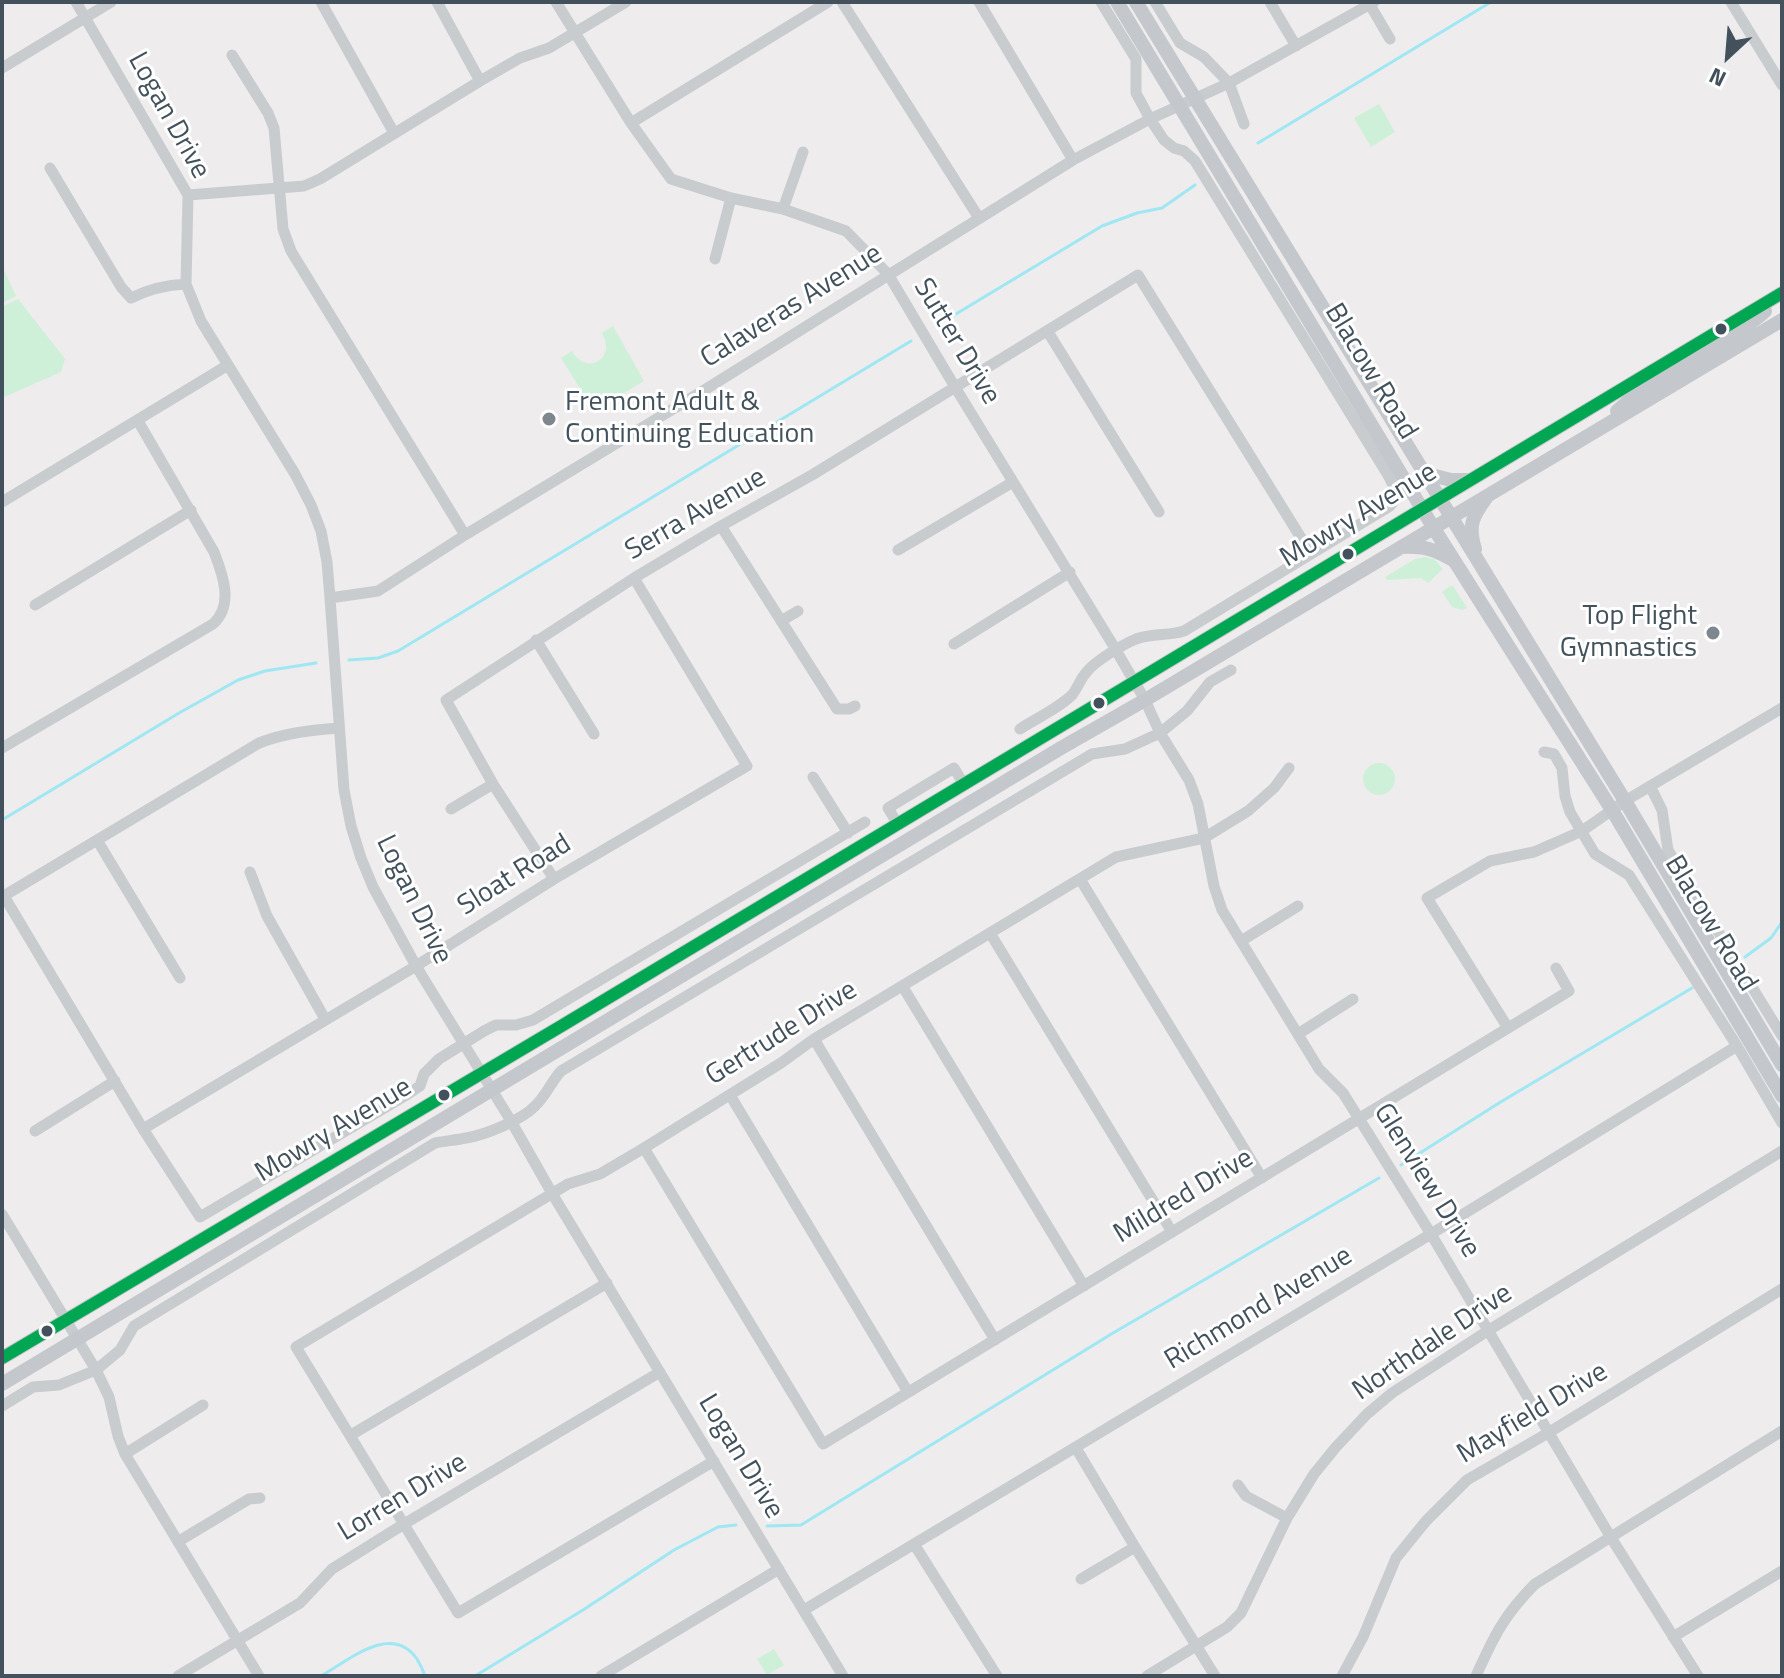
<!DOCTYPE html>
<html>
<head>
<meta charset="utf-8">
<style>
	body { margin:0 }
	#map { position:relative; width:1784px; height:1678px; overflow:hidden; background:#eeeced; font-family:"Titillium Web",sans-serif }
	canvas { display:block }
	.frame { position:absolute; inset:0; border:4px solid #42515b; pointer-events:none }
	.north { position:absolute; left:1688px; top:16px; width:80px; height:80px; -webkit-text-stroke:6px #fff; paint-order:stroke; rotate:206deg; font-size:22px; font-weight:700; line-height:32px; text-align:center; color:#42515b }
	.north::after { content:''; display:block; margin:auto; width:28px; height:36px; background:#42515b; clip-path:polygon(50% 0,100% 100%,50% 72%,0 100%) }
</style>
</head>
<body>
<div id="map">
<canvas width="1784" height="1678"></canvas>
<div class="frame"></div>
<div class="north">N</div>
</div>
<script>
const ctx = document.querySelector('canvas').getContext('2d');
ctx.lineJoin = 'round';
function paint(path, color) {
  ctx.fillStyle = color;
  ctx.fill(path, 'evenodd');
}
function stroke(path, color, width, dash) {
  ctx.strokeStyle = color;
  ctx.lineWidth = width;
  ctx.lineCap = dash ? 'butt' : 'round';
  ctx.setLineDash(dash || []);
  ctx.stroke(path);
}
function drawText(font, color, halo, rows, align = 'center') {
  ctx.font = font + ' "Titillium Web",sans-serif';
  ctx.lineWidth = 6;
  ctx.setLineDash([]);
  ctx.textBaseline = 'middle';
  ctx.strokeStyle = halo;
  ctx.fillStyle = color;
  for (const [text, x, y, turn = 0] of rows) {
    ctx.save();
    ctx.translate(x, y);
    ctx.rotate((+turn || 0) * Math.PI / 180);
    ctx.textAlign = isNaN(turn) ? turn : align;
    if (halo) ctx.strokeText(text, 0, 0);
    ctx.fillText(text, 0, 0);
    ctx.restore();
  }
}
const green = new Path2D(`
	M 1379,104 L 1395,132 L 1371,147 L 1354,118 Z
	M 2,266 L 16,296 L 2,303 Z
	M 18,299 L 65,359 L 61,372 L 2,398 L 2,307 Z
	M 613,326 L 644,381 L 594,411 L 561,358 L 572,351 C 587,377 617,358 602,333 Z
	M 1425,557 L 1434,559 L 1443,569 L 1428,583 L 1421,578 L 1387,580 L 1385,577 L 1415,559 Z
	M 1450,586 L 1453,586 L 1467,608 L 1462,610 L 1452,607 L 1442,592 Z
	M1363 779a16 16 0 1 1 32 0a16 16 0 1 1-32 0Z
	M 774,1649 L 784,1665 L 767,1675 L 757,1659 Z`);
const stream = new Path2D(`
	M 1258,143 L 1491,2
	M 936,326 L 1102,226 L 1137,213 L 1162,208 L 1195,185
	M 349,660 L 378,658 L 398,651 L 911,341
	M 2,820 L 179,713 L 238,680 L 265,671 L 316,663
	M 1745,957 L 1771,938 L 1782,922
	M 1401,1165 L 1499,1103 L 1692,988
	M 767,1526 L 801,1525 L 1113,1333 L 1379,1178
	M 321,1676 C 348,1661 391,1622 417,1659 C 420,1664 423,1670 425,1676
	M 475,1676 L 583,1610 L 674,1550 L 718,1527 L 736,1525`);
const minor = new Path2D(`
	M 76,2 L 188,195 L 186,284 L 201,321 L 295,474 L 311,505 L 321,531 L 327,562 L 330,598 L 344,790 L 351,826 L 361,858 L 373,887 L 416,966 L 511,1121 L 553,1195 L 843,1676
	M 321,2 L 394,133
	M 437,2 L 480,81
	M 556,2 L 631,123 L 671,179 L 731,198 L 783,209 L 846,231 L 888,274 L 955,387 L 1113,645 L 1145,700 L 1160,733 L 1189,780 L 1198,804 L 1214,886 L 1222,910 L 1319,1069 L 1343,1093 L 1431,1234 L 1610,1536 L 1698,1676
	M 842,2 L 979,218
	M 979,2 L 1073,160
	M 1155,2 L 1180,43 L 1204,57 L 1229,83 L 1244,124
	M 1270,2 L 1296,46
	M 1731,2 L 1782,85
	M 1370,5 L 1390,39
	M 232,55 L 268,113 L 274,128 L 283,229 L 291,251 L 465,535
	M 2,68 L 111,2
	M 631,123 L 828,2
	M 50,168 L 121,287 L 131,298 C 149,289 165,285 186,284
	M 188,195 L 304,186 L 320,179 L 480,81 L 520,58 L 549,48 L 626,2
	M 783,209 L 803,152
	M 715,259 L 731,198
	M 1048,332 L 1159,512
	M 2,502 L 228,365
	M 721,526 L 837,709 L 849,709 L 855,706
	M 898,550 L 1013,482
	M 330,598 L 378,591 L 465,535 L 706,389 L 1073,160 L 1150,119 L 1229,83 L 1374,2
	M 35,605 L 191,510
	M 781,621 L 798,611
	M 536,640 L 594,734
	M 954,644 L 1070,572
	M 1020,729 C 1035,719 1059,708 1072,695 C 1077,689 1080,680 1085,674 C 1093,662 1122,645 1136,639 C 1152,633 1169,636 1184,631 L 1390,506 L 1396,499 L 1396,491 L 1388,475 L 1195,161 L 1184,151 L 1174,148 L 1164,140 L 1150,119 L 1136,93 L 1136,59 L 1101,2
	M 2,748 L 213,624 C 234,605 223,575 214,552 L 138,421
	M 1544,752 L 1554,754 L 1562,768 L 1565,796 L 1570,812 L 1595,854 L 1629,875 L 1737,1046 L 1782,1123
	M 813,777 L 848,833
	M 1650,786 L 1662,810 L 1668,850 L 1782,1036
	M 451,809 L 493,784
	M 897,823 L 888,808 L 954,768 L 963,783
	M 97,840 L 180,978
	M 250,872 L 267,916 L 325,1019
	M 554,879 L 493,784 L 446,700 L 634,578 L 721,526 L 812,475 L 1138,275 L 1311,554
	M 1080,879 L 1262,1178
	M 4,896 L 143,1129 L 200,1217 L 408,1094 L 420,1086 L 424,1074 L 439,1059 L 484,1031 L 496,1025 L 516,1025 L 533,1020 L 865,822
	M 2,897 L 259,743 C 285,733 311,730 339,728
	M 990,933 L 1172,1232
	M 1241,941 L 1298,906
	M 903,987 L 1084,1286
	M 1508,1028 L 1427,898 L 1490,861 L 1534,852 L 1582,831 L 1625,801 L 1782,708
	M 1298,1034 L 1353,999
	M 814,1039 L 995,1340
	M 730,1095 L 908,1392
	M 143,1129 L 416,966 L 554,879 L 747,766 L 634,578
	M 35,1131 L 115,1081
	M 644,1148 L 823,1444 L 1569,991 L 1556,968
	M 2,1214 L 96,1370 L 109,1397 L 118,1436 L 125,1454 L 259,1676
	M 2,1406 L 33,1387 L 59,1385 L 96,1370 L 120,1350 L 134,1326 L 435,1143 C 446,1141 456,1140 466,1138 C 485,1135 522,1120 535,1106 C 546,1096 551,1082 561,1071 L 1092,754 L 1125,749 L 1160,733 L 1187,711 L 1210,682 L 1231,670
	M 351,1435 L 607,1283
	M 1076,1448 L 1135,1547 L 1215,1676
	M 125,1454 L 203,1405
	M 714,1461 L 458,1613 L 296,1347 L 568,1184 L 600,1174 L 644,1148 L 781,1063 L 814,1039 L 1116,857 L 1204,838 L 1248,811 L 1274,788 L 1289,768
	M 1238,1485 L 1246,1496 L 1287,1518
	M 179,1541 L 249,1499 L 260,1498
	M 914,1544 L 997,1676
	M 1081,1579 L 1135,1547
	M 804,1610 L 1431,1234 L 1737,1046
	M 1673,1637 L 1782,1571
	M 178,1676 L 300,1603 L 332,1569 L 404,1524 L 660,1372
	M 601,1676 L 779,1569
	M 1147,1676 L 1227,1627 L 1241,1613 L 1287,1518 L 1314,1474 L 1336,1447 L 1367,1414 L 1392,1393 L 1489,1330 L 1782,1151
	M 1342,1676 L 1363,1637 L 1396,1558 L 1426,1521 L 1467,1480 L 1548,1433 L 1782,1289
	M 1476,1676 C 1494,1636 1504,1615 1535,1584 L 1782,1431`);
const major = new Path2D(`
	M 1117,2 L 1433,527 L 1612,810 L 1782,1096
	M 1136,2 L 1625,801 L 1782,1065
	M 1688,371 C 1703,342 1742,334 1765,311
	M 1617,411 L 1631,399 L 1683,367 L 1688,358 L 1688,350
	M 1423,473 L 1451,480 L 1469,480
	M 1401,547 C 1424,546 1434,549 1453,560
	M 1475,549 C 1468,526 1472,517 1486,498
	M 2,1358 L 563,1025 L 1782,293
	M 2,1384 L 1061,748 L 1145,700 L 1782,320`);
const bus1 = new Path2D(`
	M 2,1358 L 563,1025 L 1782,293`);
const markers = [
	[1721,329,7,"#42515b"],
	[549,419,8,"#7e878e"],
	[1348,554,7,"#42515b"],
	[1713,633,8,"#7e878e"],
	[1099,703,7,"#42515b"],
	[444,1095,7,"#42515b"],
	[47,1331,7,"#42515b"]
];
const streetNames = [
	["Logan Drive",168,116,61],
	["Calaveras Avenue",792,307,-32],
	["Sutter Drive",956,342,59],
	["Blacow Road",1370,372,59],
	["Serra Avenue",696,515,-30],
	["Mowry Avenue",1359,516,-31],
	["Sloat Road",515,876,-32],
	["Logan Drive",413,900,64],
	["Blacow Road",1710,924,59],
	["Gertrude Drive",782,1034,-32],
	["Mowry Avenue",334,1131,-31],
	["Glenview Drive",1426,1181,58],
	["Mildred Drive",1184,1197,-31],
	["Richmond Avenue",1259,1309,-31],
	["Northdale Drive",1433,1343,-34],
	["Mayfield Drive",1533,1414,-31],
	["Logan Drive",740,1457,59],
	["Lorren Drive",403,1498,-31]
];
const poiNames = [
	["Fremont Adult &",565,403],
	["Continuing Education",565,435],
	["Top Flight",1697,617,"right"],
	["Gymnastics",1697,649,"right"]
];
paint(green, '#cef0d8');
stroke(stream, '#9ee7f3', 3);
stroke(minor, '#c8cccf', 11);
stroke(major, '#c4c8cd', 14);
stroke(bus1, '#00a651', 12);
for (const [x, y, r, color] of markers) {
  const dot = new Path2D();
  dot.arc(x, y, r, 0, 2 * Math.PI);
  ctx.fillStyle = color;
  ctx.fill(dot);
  stroke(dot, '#fff', 3);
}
drawText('28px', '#42515b', '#fff', streetNames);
drawText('28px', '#42515b', '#fff', poiNames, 'left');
</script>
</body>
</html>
